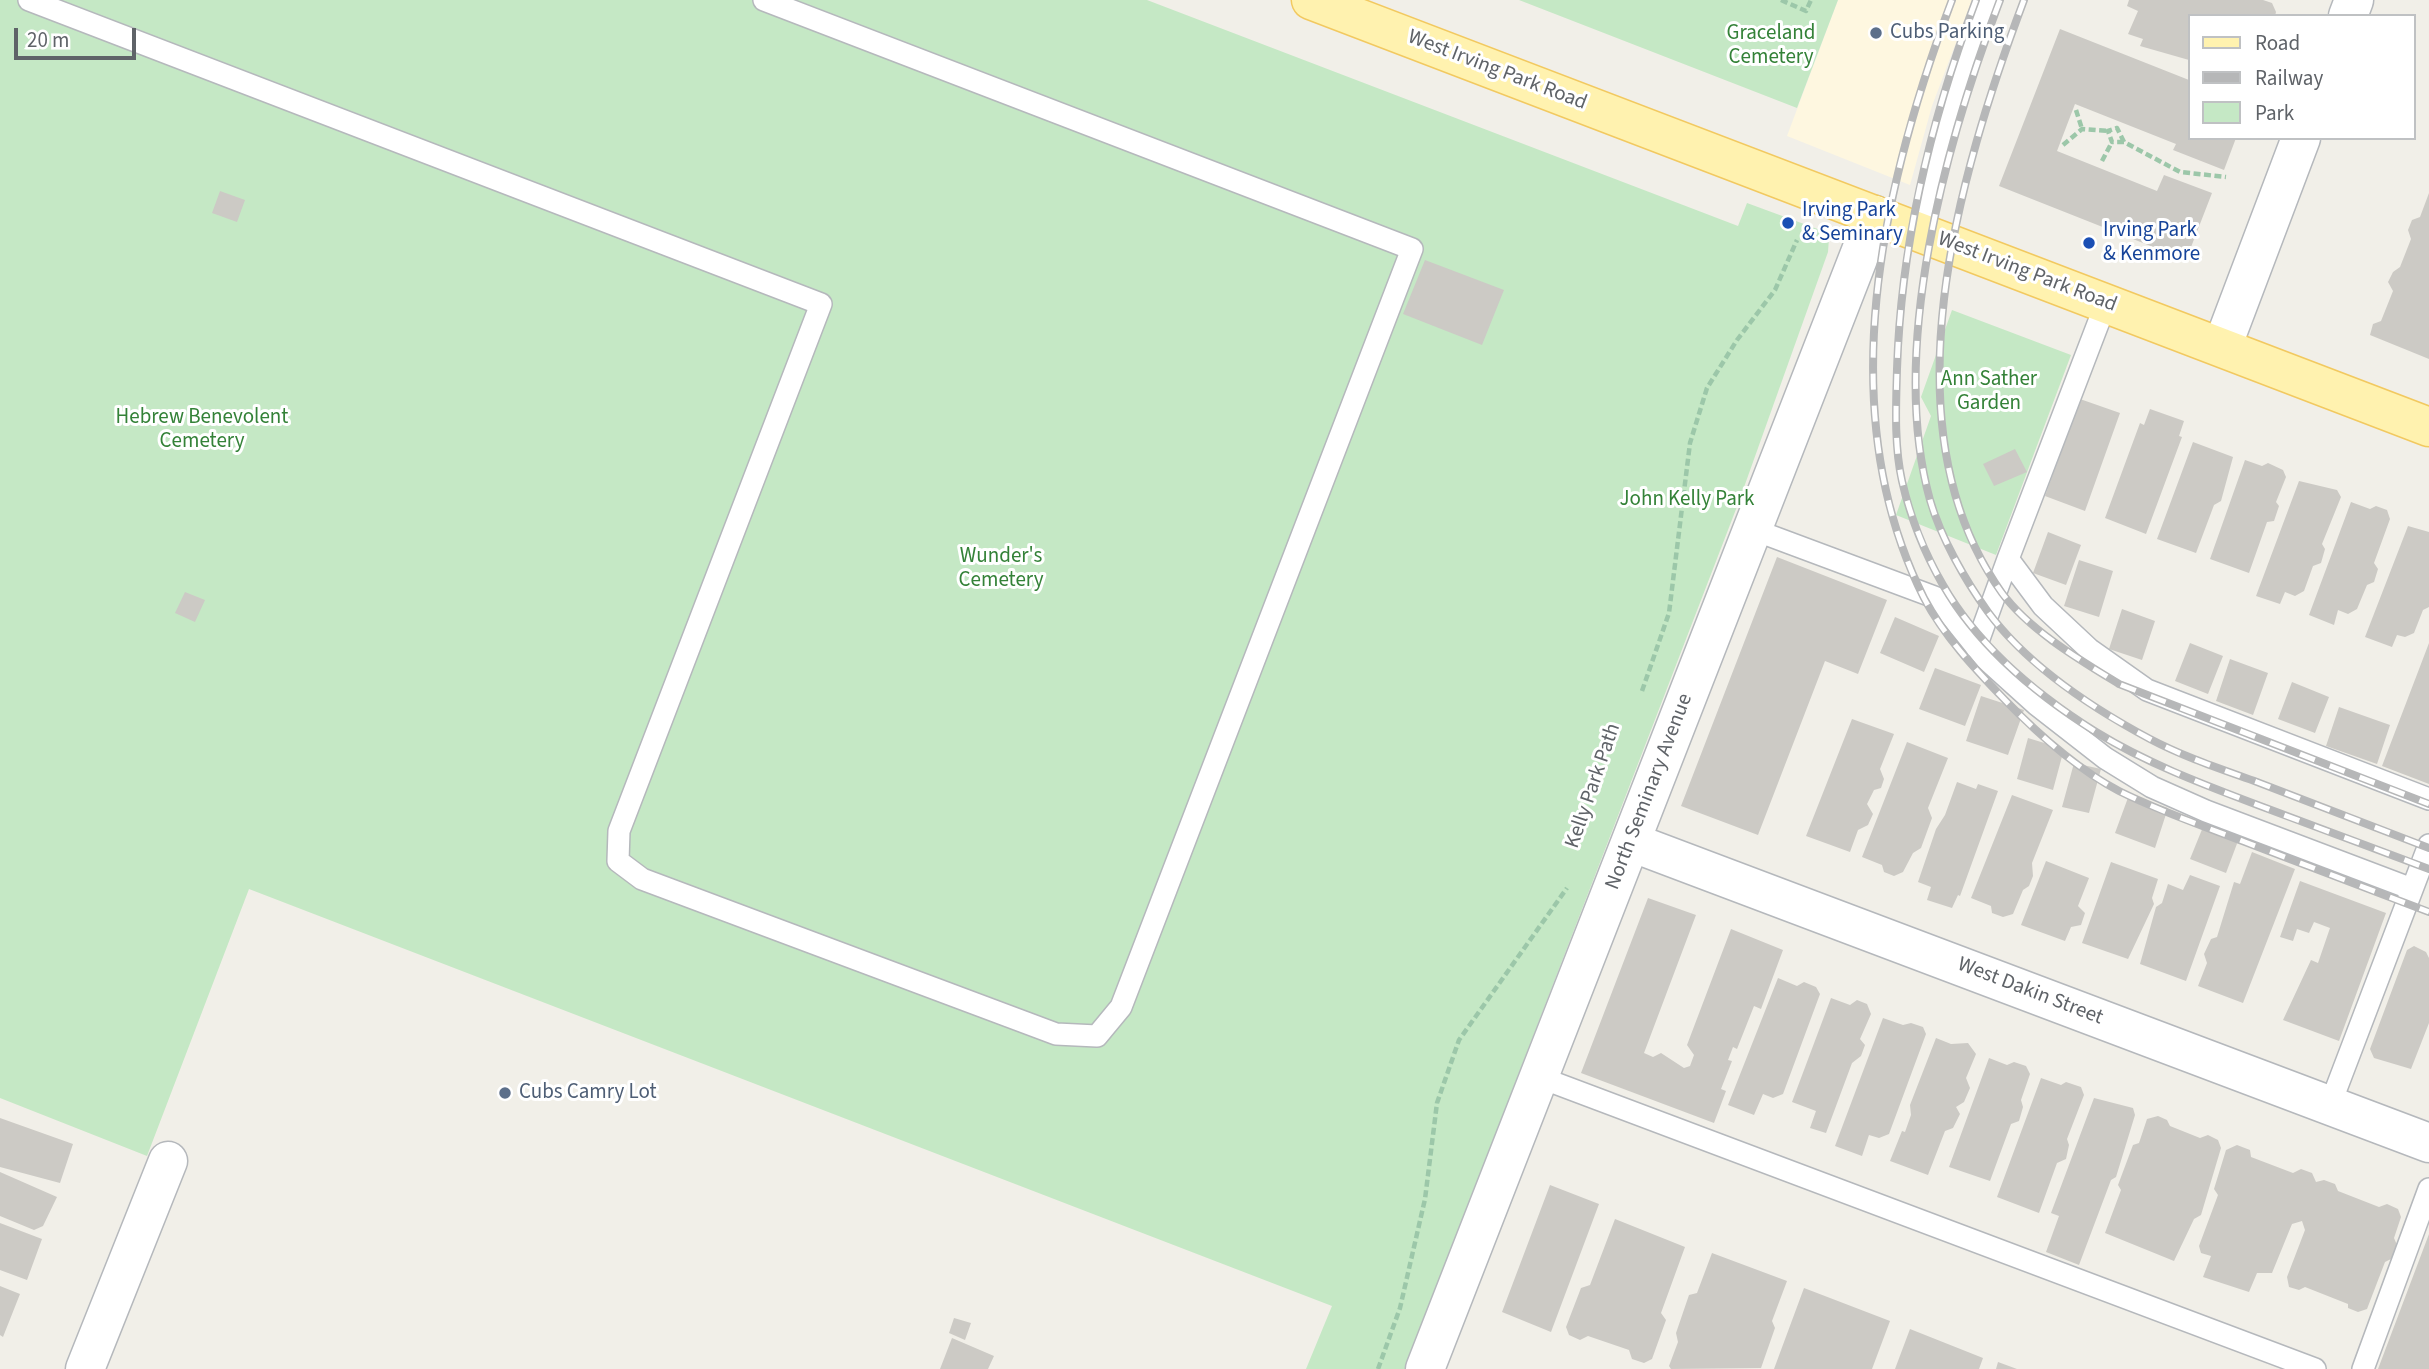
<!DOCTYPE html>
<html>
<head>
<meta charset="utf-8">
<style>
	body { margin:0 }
	#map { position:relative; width:2429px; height:1369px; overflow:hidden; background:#f1efe8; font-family:"Source Sans 3",sans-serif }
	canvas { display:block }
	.legend { position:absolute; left:2188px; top:14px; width:228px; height:126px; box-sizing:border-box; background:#fff; border:2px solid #bfc1c3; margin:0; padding:9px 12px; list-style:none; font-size:21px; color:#5f6368 }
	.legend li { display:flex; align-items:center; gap:14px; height:35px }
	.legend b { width:35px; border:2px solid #bfc1c3 }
	.scale { position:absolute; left:14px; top:28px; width:122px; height:32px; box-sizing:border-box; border:4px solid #5f6368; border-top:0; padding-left:9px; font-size:21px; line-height:24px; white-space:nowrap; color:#5f6368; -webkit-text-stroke:5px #fff; paint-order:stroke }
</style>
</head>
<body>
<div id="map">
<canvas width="2429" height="1369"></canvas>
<ul class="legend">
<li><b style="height:9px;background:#fff2af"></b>Road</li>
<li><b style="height:9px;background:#b6b7b8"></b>Railway</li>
<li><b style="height:19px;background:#c5e8c5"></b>Park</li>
</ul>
<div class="scale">20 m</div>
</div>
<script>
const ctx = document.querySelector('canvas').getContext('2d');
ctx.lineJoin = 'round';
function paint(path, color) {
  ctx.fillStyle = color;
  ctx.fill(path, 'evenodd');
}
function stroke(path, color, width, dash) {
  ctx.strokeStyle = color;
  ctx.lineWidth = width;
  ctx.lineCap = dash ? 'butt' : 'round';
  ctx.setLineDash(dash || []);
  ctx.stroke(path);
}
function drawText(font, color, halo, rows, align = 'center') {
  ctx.font = font + ' "Source Sans 3",sans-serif';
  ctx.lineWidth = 6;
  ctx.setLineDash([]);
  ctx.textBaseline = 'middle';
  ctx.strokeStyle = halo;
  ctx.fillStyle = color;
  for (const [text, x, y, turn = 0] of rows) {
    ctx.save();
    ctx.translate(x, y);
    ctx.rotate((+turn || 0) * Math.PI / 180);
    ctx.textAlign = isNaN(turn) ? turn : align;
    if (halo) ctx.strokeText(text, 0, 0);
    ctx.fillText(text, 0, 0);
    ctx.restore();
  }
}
const commercial = new Path2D(`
	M 1838,0 L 1972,0 L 1932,106 L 1910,185 L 1787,136 Z`);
const green = new Path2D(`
	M 0,0 L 1147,0 L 1738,226 L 1747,203 L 1823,231 L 1829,238 L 1828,252 L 1738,504 L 1405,1369 L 1306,1369 L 1332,1306 L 249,889 L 147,1156 L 0,1098 Z
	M 1519,0 L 1838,0 L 1797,108 Z
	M 1952,310 L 2071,355 L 1996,555 L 1896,515 L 1931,416 L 1921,397 Z`);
const building = new Path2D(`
	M 2129,0 L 2263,0 L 2272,3 L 2276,12 L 2275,16 L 2189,16 L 2189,60 L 2140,46 L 2143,39 L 2128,34 L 2138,11 L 2127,6 Z
	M 2060,29 L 2189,80 L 2189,138 L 2236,138 L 2224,170 L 2173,150 L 2176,144 L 2075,104 L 2057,151 L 2157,191 L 2164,175 L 2212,193 L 2186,260 L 1999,186 Z
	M 220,191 L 245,200 L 237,222 L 212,213 Z
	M 2429,193 L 2429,359 L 2370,335 L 2373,324 L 2381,321 L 2393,291 L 2388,282 L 2393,272 L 2400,267 L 2411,239 L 2408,230 L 2412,220 L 2420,217 Z
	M 1425,260 L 1504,290 L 1482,345 L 1403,314 Z
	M 2080,399 L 2120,413 L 2085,511 L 2045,496 Z
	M 2150,409 L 2184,421 L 2179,436 L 2182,437 L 2146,534 L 2105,518 L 2140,423 L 2144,425 Z
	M 2193,442 L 2233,457 L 2221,501 L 2214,505 L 2196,553 L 2157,539 Z
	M 2015,449 L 2027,472 L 1994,486 L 1983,464 Z
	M 2245,460 L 2262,466 L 2268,463 L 2283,470 L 2286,477 L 2276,502 L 2279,506 L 2274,521 L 2267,522 L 2249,573 L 2210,559 Z
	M 2299,481 L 2337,490 L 2341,497 L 2322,544 L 2325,549 L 2321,563 L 2313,566 L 2304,591 L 2295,596 L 2285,592 L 2280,604 L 2256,596 Z
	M 2351,502 L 2370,509 L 2376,506 L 2387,510 L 2390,519 L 2374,563 L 2378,569 L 2374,582 L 2367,585 L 2357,609 L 2348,614 L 2338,610 L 2334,625 L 2309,615 Z
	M 2408,526 L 2429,532 L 2429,607 L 2423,610 L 2414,633 L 2405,637 L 2397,635 L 2392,647 L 2365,637 Z
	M 2048,532 L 2081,545 L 2066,585 L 2033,573 Z
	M 1777,557 L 1887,600 L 1858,674 L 1825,661 L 1758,835 L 1681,806 Z
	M 2079,560 L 2113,571 L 2099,617 L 2064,606 Z
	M 185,592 L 205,600 L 195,622 L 175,613 Z
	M 2122,609 L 2155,621 L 2142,660 L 2109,649 Z
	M 1895,617 L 1939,636 L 1924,672 L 1880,653 Z
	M 2190,643 L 2223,656 L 2208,694 L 2175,681 Z
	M 2429,643 L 2429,784 L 2382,766 Z
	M 2230,659 L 2268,673 L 2253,715 L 2216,701 Z
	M 1935,668 L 1981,685 L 1965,726 L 1919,709 Z
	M 2292,682 L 2329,697 L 2315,733 L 2278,719 Z
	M 1981,696 L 2024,710 L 2008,755 L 1966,741 Z
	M 2339,707 L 2390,725 L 2377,764 L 2326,746 Z
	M 1852,719 L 1894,734 L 1880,769 L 1884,779 L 1881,788 L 1874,790 L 1867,804 L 1873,814 L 1868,825 L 1858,830 L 1850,852 L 1806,836 Z
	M 2028,738 L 2064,749 L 2053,790 L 2017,779 Z
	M 1907,742 L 1948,758 L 1928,808 L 1932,818 L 1921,848 L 1913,853 L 1903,872 L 1894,876 L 1884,872 L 1882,865 L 1862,857 Z
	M 2074,763 L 2101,769 L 2089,813 L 2062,807 Z
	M 1957,782 L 1976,789 L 1978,784 L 1998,791 L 1960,896 L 1958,895 L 1952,908 L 1927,900 L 1931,887 L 1918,882 L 1936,829 L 1945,815 Z
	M 2012,795 L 2053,810 L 2032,863 L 2033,876 L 2029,886 L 2023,890 L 2013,914 L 2003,917 L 1992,913 L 1991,906 L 1971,898 Z
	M 2129,795 L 2168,808 L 2155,848 L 2115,833 Z
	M 2203,827 L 2238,841 L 2226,873 L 2190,859 Z
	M 2252,852 L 2295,869 L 2243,1003 L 2198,986 L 2207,963 L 2204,954 L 2211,939 L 2217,937 L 2234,882 L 2240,884 Z
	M 2046,861 L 2089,878 L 2078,906 L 2085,913 L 2081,925 L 2071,927 L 2065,941 L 2021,925 Z
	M 2111,862 L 2158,879 L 2152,898 L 2154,904 L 2128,959 L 2082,943 Z
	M 2190,875 L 2220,886 L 2186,981 L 2140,964 L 2156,907 L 2162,903 L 2168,884 L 2183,890 Z
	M 2300,881 L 2386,913 L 2339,1041 L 2283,1020 L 2311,960 L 2318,963 L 2330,928 L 2314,922 L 2309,933 L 2297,929 L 2293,941 L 2280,937 Z
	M 1648,898 L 1696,915 L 1644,1053 L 1653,1057 L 1661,1053 L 1684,1068 L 1690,1066 L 1694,1055 L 1687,1045 L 1731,929 L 1783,950 L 1761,1009 L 1754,1006 L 1737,1049 L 1733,1047 L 1728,1060 L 1732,1061 L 1721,1089 L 1726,1091 L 1714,1123 L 1581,1073 Z
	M 2414,946 L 2426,952 L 2429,958 L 2429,1023 L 2411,1069 L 2374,1058 L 2370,1049 L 2407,950 Z
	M 1778,978 L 1797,986 L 1804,982 L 1816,987 L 1820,994 L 1783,1094 L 1773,1098 L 1763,1094 L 1754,1115 L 1728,1105 Z
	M 1831,998 L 1850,1005 L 1857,1000 L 1867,1004 L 1871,1014 L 1860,1039 L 1865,1045 L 1861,1056 L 1852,1063 L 1826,1133 L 1810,1128 L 1816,1111 L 1792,1102 Z
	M 1883,1018 L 1903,1025 L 1911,1023 L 1923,1027 L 1926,1034 L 1889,1134 L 1879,1138 L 1869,1135 L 1862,1156 L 1835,1146 Z
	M 1936,1038 L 1951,1044 L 1968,1043 L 1976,1054 L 1966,1078 L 1970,1088 L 1964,1102 L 1956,1107 L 1960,1114 L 1953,1128 L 1945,1131 L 1928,1175 L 1890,1161 L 1902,1131 L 1905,1132 L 1911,1115 L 1910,1105 Z
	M 1989,1058 L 2007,1065 L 2014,1062 L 2026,1066 L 2030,1074 L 2021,1100 L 2023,1107 L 2019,1121 L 2011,1124 L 1990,1181 L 1949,1167 Z
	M 2041,1078 L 2061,1085 L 2066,1082 L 2081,1087 L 2084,1095 L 2067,1139 L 2069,1145 L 2066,1159 L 2057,1163 L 2039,1213 L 1997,1197 Z
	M 2094,1098 L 2133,1108 L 2135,1115 L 2116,1177 L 2111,1180 L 2079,1265 L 2046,1252 L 2059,1216 L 2051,1213 Z
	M 2158,1116 L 2167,1120 L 2170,1126 L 2200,1138 L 2208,1135 L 2218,1140 L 2221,1148 L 2201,1215 L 2194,1219 L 2174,1261 L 2105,1233 L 2121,1190 L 2118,1185 L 2133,1145 L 2139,1143 L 2147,1119 Z
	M 0,1118 L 73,1144 L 60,1183 L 0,1167 Z
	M 2237,1145 L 2250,1150 L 2251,1157 L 2293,1173 L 2301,1169 L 2312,1173 L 2316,1182 L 2324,1180 L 2335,1184 L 2338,1191 L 2379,1207 L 2387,1204 L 2398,1209 L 2401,1217 L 2394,1238 L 2397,1245 L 2393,1258 L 2385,1262 L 2367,1309 L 2358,1312 L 2348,1308 L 2348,1304 L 2305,1287 L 2299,1290 L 2289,1287 L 2287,1277 L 2305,1230 L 2302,1221 L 2292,1224 L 2272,1273 L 2257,1273 L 2249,1292 L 2203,1277 L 2211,1256 L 2201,1253 L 2199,1246 L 2218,1195 L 2214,1189 L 2226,1150 Z
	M 0,1172 L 57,1197 L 43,1226 L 34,1230 L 0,1216 Z
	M 1550,1185 L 1599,1204 L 1551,1332 L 1502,1312 Z
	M 1615,1219 L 1685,1247 L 1661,1313 L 1666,1320 L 1652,1359 L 1644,1363 L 1632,1359 L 1629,1350 L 1588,1336 L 1580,1340 L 1569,1335 L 1566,1327 L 1581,1288 L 1590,1285 Z
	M 0,1223 L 42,1239 L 27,1280 L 0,1270 Z
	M 2429,1234 L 2429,1369 L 2378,1369 Z
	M 1712,1253 L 1787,1281 L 1772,1321 L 1775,1328 L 1761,1368 L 1671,1369 L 1669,1366 L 1678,1342 L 1676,1333 L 1689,1295 L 1697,1293 Z
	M 0,1286 L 20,1294 L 3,1337 L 0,1335 Z
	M 1804,1288 L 1890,1321 L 1872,1369 L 1774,1369 Z
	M 954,1318 L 971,1323 L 965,1340 L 949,1333 Z
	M 1910,1329 L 1983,1358 L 1979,1369 L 1895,1369 Z
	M 952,1338 L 994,1356 L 988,1369 L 940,1369 Z
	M 1998,1362 L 2017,1369 L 1996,1369 Z`);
const path = new Path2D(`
	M 1781,0 L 1806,11 L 1811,0
	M 2076,110 L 2082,129
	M 2124,142 L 2117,128 L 2108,131 L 2112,142 L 2124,142 L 2180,172 L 2226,177
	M 2063,145 L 2082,129 L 2108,131
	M 2102,161 L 2112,142
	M 1642,691 L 1669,613 L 1690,443 L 1707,388 L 1737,340 L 1775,290 L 1797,240
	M 1378,1369 L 1400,1308 L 1425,1199 L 1437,1103 L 1459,1040 L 1567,888`);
const service = new Path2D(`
	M 29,0 L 821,304 L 619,831 L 618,861 L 642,879 L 1056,1034 L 1097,1036 L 1121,1007 L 1412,249 L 764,0
	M 1921,233 C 1937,153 1960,76 1989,0
	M 2106,303 L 2008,559 L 2043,606 L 2089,649 L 2147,690 L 2429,799
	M 1752,529 L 1937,598 L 1986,659 L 2037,705 L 2105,758 L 2152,787 L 2206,811 L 2412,889
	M 1976,647 L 2008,559
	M 1539,1077 L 2315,1369
	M 2330,1105 L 2429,845
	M 2363,1369 L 2429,1189`);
const minor = new Path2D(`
	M 2348,16 L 2354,0
	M 2222,347 L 2301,138
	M 1631,842 L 2429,1143
	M 85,1369 L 168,1161
	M 1425,1369 L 1875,215`);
const primary = new Path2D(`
	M 1311,0 L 2429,427`);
const rail = new Path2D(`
	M 1952,0 C 1882,186 1830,411 1924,598 C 1944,636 1974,668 2004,699 C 2037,733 2077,769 2119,791 C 2159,811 2203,826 2245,842 C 2306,865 2368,889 2429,912
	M 1976,0 C 1931,119 1901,241 1897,369 C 1896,405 1894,445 1902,481 C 1910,516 1925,554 1943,585 C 1978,646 2037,695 2096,732 C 2148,764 2205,785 2263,807 C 2318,828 2374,848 2429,869
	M 2000,0 C 1946,142 1888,349 1930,500 C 1941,538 1965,580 1988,612 C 2028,666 2092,708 2150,739 C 2184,757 2221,769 2257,782 C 2314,804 2372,826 2429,848
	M 2024,0 C 1959,173 1883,427 2002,593 C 2029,630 2080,660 2119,684 L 2429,804`);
const markers = [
	[1876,33,7,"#5c6f8a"],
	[1788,223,7,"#1a4fb4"],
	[2089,243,7,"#1a4fb4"],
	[505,1093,7,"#5c6f8a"]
];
const serviceNames = [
	["Cubs Parking",1890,33],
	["Cubs Camry Lot",519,1093]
];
const parkNames = [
	["Graceland",1771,34],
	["Cemetery",1771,58],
	["Ann Sather",1989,380],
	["Garden",1989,404],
	["Hebrew Benevolent",202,418],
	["Cemetery",202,442],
	["John Kelly Park",1687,500],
	["Wunder's",1001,557],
	["Cemetery",1001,581]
];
const streetNames = [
	["West Irving Park Road",1497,71,21],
	["West Irving Park Road",2027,273,21],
	["Kelly Park Path",1594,786,-71],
	["North Seminary Avenue",1650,792,-69],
	["West Dakin Street",2030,992,21]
];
const transitNames = [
	["Irving Park",1802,211],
	["& Seminary",1802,235],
	["Irving Park",2103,231],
	["& Kenmore",2103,255]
];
paint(commercial, '#fef7e0');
paint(green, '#c5e8c5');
paint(building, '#cccac5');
stroke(service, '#b5b8bc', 24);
stroke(minor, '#b5b8bc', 41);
stroke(primary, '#f2c960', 41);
stroke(path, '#9cc7a9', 4.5, [7, 3.5]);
stroke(service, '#fff', 21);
stroke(minor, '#fff', 38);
stroke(primary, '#fff2af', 38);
stroke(rail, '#b6b7b8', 8);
stroke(rail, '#fff', 5, [16]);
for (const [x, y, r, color] of markers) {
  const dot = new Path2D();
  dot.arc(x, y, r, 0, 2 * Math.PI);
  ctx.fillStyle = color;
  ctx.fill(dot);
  stroke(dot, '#fff', 2.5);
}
drawText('21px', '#4e5e75', '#fff', serviceNames, 'left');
drawText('21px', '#348238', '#fff', parkNames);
drawText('21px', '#5f6368', '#fff', streetNames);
drawText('21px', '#164399', '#fff', transitNames, 'left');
</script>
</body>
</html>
